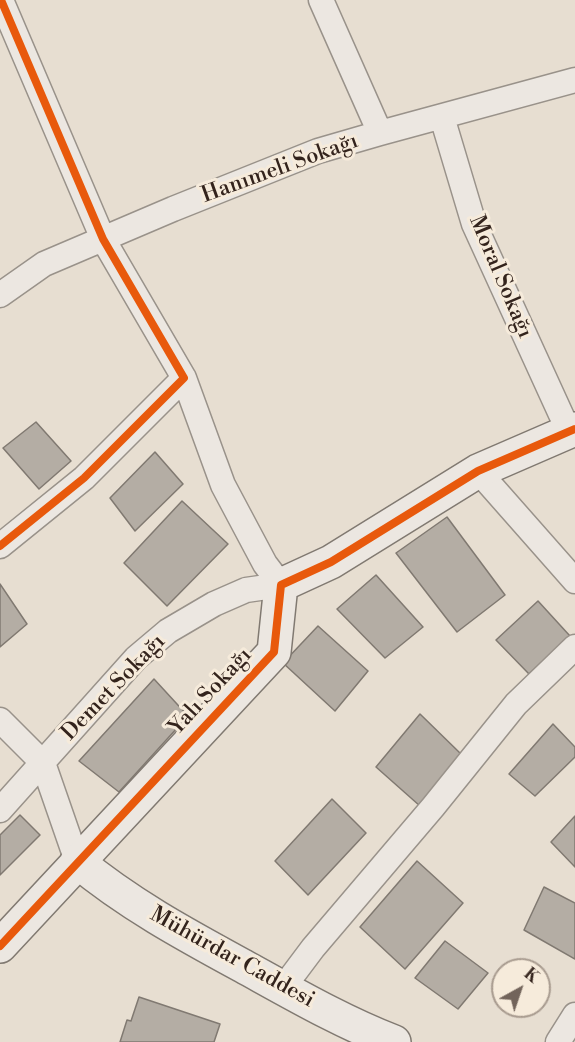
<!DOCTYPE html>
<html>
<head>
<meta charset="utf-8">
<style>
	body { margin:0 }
	#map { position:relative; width:575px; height:1042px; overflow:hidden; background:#e7ded1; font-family:"Libre Bodoni",serif }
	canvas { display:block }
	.north { position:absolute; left:491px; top:958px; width:60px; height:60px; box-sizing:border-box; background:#f6ebdb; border:2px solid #a89b8f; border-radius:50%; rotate:40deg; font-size:16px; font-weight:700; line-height:24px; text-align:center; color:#33231c }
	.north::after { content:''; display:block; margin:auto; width:21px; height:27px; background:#72645b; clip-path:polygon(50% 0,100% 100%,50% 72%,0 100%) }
</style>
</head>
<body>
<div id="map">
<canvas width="575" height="1042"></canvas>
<div class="north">K</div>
</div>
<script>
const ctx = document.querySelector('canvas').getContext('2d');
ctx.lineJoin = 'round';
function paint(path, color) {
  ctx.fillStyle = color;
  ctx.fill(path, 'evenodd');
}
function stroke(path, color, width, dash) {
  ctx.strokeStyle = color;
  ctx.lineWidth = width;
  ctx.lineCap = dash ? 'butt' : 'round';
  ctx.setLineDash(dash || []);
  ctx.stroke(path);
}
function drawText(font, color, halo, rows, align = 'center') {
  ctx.font = font + ' "Libre Bodoni",serif';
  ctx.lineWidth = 6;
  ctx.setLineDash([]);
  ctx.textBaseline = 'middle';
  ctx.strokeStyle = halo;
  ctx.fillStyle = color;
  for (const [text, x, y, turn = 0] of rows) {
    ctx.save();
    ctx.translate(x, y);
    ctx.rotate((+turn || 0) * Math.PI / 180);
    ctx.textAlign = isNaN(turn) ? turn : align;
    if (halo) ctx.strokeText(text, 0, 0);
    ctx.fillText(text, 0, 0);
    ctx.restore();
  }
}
const building = new Path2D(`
	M 36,422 L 71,461 L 39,489 L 3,448 Z
	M 155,452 L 183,484 L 135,531 L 110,498 Z
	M 182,501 L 228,544 L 167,606 L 124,563 Z
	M 447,517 L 505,595 L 457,632 L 396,553 Z
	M 376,575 L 423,627 L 385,658 L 337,609 Z
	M 0,584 L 27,624 L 0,647 Z
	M 538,601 L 570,636 L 529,674 L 496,640 Z
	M 318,626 L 368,671 L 335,711 L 283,663 Z
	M 154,679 L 188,716 L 119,792 L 79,761 Z
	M 420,714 L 461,754 L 420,806 L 376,767 Z
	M 553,724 L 575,747 L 575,757 L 535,796 L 509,774 Z
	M 332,799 L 366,833 L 308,895 L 275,861 Z
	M 20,815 L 40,835 L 0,875 L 0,835 Z
	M 575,816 L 575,867 L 551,842 Z
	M 417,861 L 463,903 L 405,969 L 360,927 Z
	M 544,887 L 575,903 L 575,959 L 524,930 Z
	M 445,941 L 488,973 L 458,1009 L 415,978 Z
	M 139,997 L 220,1024 L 214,1042 L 120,1042 L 127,1020 L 131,1021 Z`);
const street = new Path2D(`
	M 321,0 L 380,133
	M 442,117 L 474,224 L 569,432
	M 0,295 L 44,264 L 173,209 L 318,151 L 380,133 L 575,80
	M 478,471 L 575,581
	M 0,546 L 84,478 L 184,378 L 103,239 L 1,0
	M 0,720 L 43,763 L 77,861
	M 0,810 L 136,658 L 168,631 L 214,604 L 246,590 L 281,585 L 265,564 L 223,485 L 184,378
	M 283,988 L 313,948 L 433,807 L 516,704 L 575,647
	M 558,1042 L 575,1015`);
const secondary = new Path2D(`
	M 77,861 C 127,903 186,935 243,966 C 292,993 342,1022 394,1042
	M 0,946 L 274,652 L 281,585 L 331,562 L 478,471 L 575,429`);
const cycleway = new Path2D(`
	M 0,546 L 84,478 L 184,378 L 103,239 L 1,0
	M 0,946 L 274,652 L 281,585 L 331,562 L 478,471 L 575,429`);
const streetNames = [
	["Hanımeli Sokağı",280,169,-20],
	["Moral Sokağı",500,277,67],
	["Demet Sokağı",114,688,-46],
	["Yalı Sokağı",211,692,-47],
	["Mühürdar Caddesi",232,958,29]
];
paint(building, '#b4ada4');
stroke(building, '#807971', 1.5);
stroke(street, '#99928a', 27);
stroke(secondary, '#807971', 36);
stroke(street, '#ece7e1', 24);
stroke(secondary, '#ece7e1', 33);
stroke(cycleway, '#e8590c', 8);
drawText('22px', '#33231c', '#f6ebdb', streetNames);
</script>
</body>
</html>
